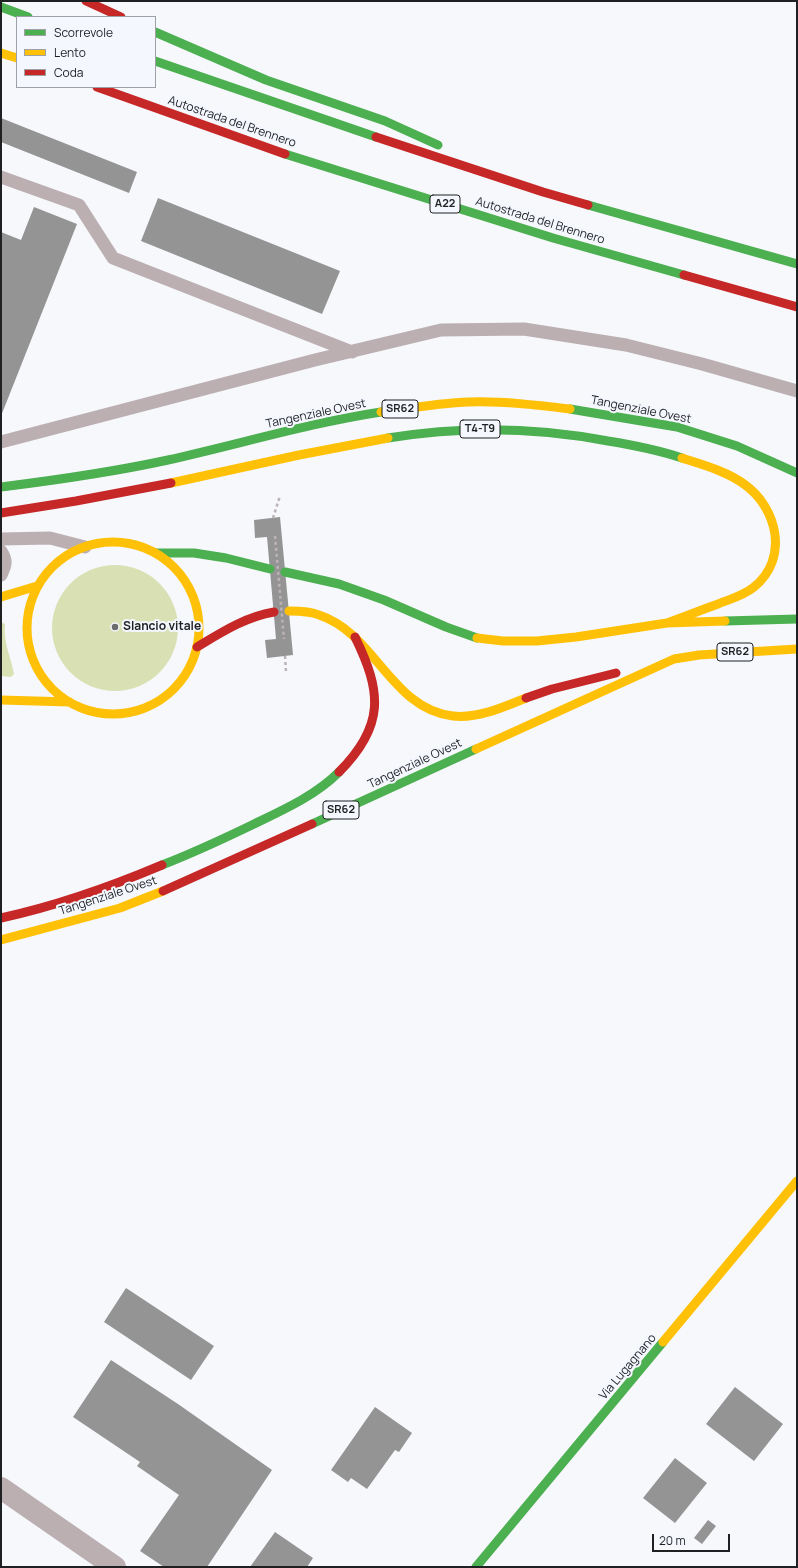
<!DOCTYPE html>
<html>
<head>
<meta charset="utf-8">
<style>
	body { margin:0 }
	#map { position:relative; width:798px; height:1568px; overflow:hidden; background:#f6f8fc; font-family:Manrope,sans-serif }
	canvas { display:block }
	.frame { position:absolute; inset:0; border:2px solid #1f2022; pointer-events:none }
	.legend { position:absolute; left:16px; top:16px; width:140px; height:72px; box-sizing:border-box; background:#f4f7fe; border:1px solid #9fa1a6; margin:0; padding:5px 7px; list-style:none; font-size:12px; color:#1f2022 }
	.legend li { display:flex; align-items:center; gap:8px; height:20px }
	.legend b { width:20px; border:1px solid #9fa1a6 }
	.scale { position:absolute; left:652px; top:1534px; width:78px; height:18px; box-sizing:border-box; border:2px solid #1f2022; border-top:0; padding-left:5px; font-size:12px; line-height:14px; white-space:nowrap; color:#1f2022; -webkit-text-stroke:3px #f4f7fe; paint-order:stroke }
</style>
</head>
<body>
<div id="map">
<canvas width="798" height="1568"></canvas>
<div class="frame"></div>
<ul class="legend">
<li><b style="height:5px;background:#4caf50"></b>Scorrevole</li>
<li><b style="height:5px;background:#ffc107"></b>Lento</li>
<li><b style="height:5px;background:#c62828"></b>Coda</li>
</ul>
<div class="scale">20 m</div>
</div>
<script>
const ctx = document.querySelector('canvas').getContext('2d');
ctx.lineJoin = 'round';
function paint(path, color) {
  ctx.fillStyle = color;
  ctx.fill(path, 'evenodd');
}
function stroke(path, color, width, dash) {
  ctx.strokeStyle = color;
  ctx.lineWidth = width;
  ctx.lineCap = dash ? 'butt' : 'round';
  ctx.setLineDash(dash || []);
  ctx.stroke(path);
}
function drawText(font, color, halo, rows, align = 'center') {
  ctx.font = font + ' Manrope,sans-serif';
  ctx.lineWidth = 4;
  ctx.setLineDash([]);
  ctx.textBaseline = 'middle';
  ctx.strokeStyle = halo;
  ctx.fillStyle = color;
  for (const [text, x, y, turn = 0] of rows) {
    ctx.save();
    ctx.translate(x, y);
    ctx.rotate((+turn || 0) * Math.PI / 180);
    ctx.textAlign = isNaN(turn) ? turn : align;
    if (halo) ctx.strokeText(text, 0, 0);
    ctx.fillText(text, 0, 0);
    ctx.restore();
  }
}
const green = new Path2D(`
	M52 628a63 63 0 1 1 126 0a63 63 0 1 1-126 0Z
	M 1,622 L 5,624 C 3,642 11,657 14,674 L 11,677 L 1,676 Z`);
const building = new Path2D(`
	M 1,118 L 137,172 L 129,193 L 1,142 Z
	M 158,198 L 340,271 L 322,314 L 141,241 Z
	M 34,207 L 77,224 L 1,416 L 1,232 L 21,240 Z
	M 280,517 L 293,655 L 267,658 L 265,640 L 276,639 L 267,537 L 255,538 L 254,520 Z
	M 126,1288 L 214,1346 L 191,1380 L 104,1322 Z
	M 111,1360 L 178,1404 L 272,1470 L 207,1567 L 164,1567 L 140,1551 L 179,1495 L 137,1466 L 140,1462 L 73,1417 Z
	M 735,1387 L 783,1424 L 754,1461 L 706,1424 Z
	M 375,1407 L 412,1433 L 399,1452 L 395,1450 L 367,1489 L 351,1478 L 348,1482 L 331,1470 Z
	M 675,1458 L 707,1483 L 675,1523 L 643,1498 Z
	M 708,1520 L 716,1526 L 702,1544 L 694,1538 Z
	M 275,1532 L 313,1558 L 307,1567 L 250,1567 Z`);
const path = new Path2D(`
	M 273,518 L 280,496
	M 285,656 L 286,672`);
const lane = new Path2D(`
	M 1,177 L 79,205 L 113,258 L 352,352
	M 1,442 L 315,360 L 441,330 L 524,329 L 626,345 L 702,364 L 797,391
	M 1,539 L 50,538 L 85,547
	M 1,551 C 7,560 6,565 1,575`);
const street = new Path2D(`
	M 1,1488 L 115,1567`);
const fast = new Path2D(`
	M 1,7 L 28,17
	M 155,32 L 266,80 L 385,121 L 438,145
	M 155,61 L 376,137
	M 285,154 L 553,238 L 684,275
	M 588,205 L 797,264
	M 570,409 L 677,427 L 737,446 L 797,473
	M 388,438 C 462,426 535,427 608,441 C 633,445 658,450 682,458
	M 1,487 C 57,480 113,472 168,460 C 240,444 309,423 381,412
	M 156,553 L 194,553 L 226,558 L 270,569
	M 285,572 L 339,584 L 384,600 L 446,627 L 477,638
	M 725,621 L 797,619
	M 312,824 L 476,749
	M 162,865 C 193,853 223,839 252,825 C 283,810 315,796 339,772
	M 476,1567 L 663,1342`);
const slow = new Path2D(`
	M 1,53 L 17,58
	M 381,412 C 410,408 440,403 469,402 C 503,401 537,405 570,409
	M 171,483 L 299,455 L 388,438
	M27 628a86 86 0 1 1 172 0a86 86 0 1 1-172 0Z
	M 1,597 L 37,586
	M 289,611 C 299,611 310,611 319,615 C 375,633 391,709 453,716 C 477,719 504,707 526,698
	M 667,623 C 684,617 701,610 718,604 C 730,599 743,596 754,587 C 789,559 778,508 744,484 C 726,471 703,465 682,458
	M 477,638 L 503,641 L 537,641 L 576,637 L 667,623 L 725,621
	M 1,700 L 70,702
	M 476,749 L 674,659 L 699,655 L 797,649
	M 1,940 L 120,908 L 163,891
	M 663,1342 L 797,1181`);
const jam = new Path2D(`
	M 86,1 L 121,17
	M 97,87 L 285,154
	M 376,137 L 543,192 L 588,205
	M 684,275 L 797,307
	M 1,513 L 76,501 L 171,483
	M 197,647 C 222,632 245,617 274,612
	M 526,698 L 552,689 L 616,673
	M 339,772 C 385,726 382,692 355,637
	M 163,891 L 312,824
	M 1,918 C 56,906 110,887 162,865`);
const pathBridge = new Path2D(`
	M 275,536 L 284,639`);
const markers = [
	[115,627,4,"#6a6c6e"]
];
const shields = [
	[445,204,30],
	[400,409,36],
	[480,429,40],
	[735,652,36],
	[341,810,36]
];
const shieldNames = [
	["A22",445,204],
	["SR62",400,409],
	["T4-T9",480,429],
	["SR62",735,652],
	["SR62",341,810]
];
const streetNames = [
	["Autostrada del Brennero",232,122,19],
	["Autostrada del Brennero",540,221,17],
	["Tangenziale Ovest",641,410,11],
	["Tangenziale Ovest",316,414,-12],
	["Tangenziale Ovest",415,764,-25],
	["Tangenziale Ovest",108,896,-18],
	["Via Lugagnano",628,1367,-50]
];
const poiNames = [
	["Slancio vitale",123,627]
];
paint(green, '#d9e1b4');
paint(building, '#949495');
stroke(path, '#bbb3b6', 2.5, [3, 3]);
stroke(lane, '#bbafb2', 13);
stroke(street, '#bbafb2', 22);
stroke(fast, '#4caf50', 9);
stroke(slow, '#ffc107', 9);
stroke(jam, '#c62828', 9);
stroke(pathBridge, '#bbb3b6', 2.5, [3, 3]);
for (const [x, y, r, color] of markers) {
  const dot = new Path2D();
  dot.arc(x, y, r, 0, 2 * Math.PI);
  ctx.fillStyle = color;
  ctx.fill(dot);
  stroke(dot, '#f4f7fe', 1.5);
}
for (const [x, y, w] of shields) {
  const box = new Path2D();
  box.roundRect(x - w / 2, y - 9, w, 18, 3);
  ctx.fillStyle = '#f4f7fe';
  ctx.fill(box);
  stroke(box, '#1f2022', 1);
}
drawText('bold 11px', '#1f2022', null, shieldNames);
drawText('12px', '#1f2022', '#f4f7fe', streetNames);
drawText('bold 12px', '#1f2022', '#f4f7fe', poiNames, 'left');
</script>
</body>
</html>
